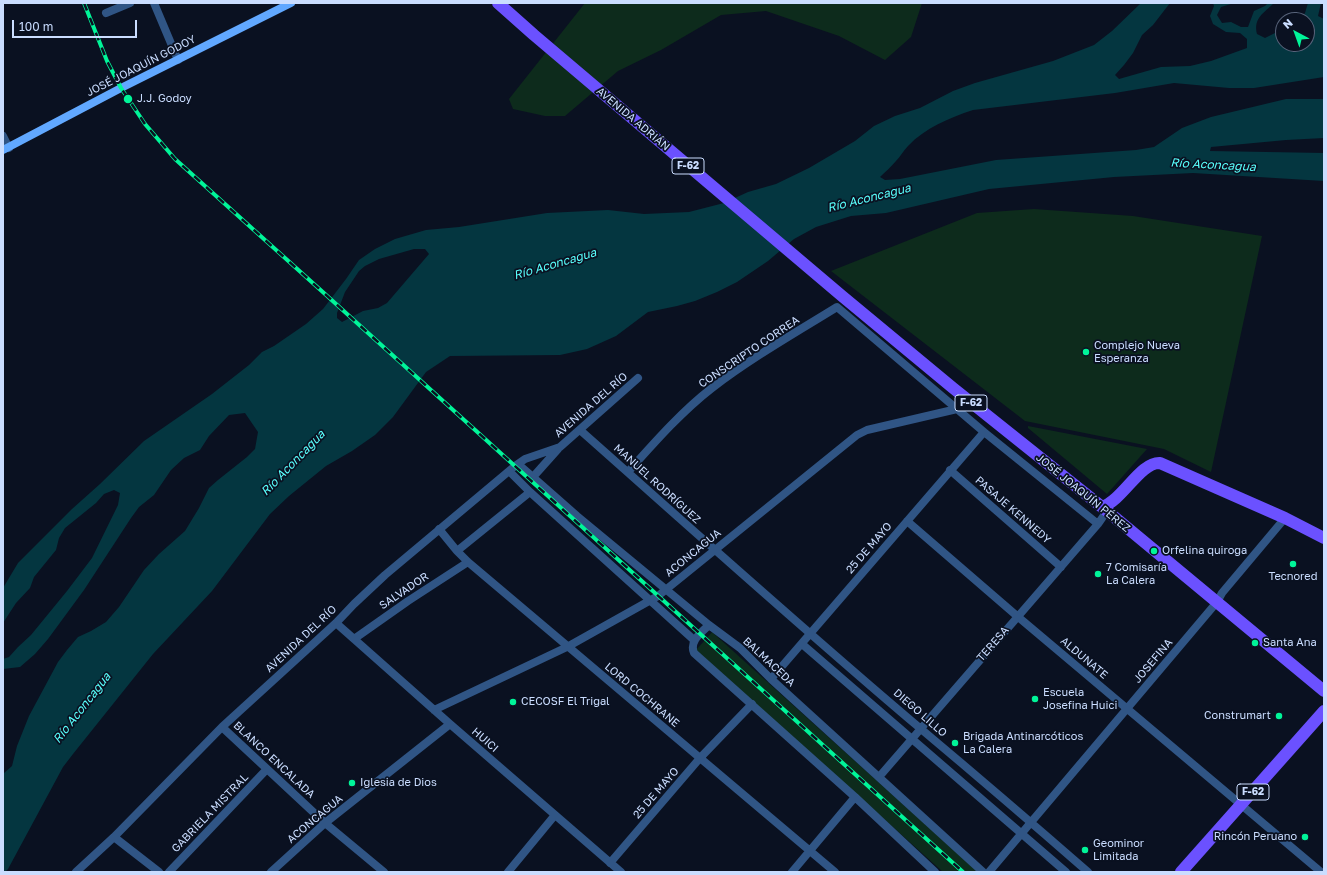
<!DOCTYPE html>
<html>
<head>
<meta charset="utf-8">
<style>
	body { margin:0 }
	#map { position:relative; width:1327px; height:875px; overflow:hidden; background:#0a1121; font-family:"Golos Text",sans-serif }
	canvas { display:block }
	.frame { position:absolute; inset:0; border:4px solid #caddff; pointer-events:none }
	.north { position:absolute; left:1275px; top:12px; width:40px; height:40px; box-sizing:border-box; background:#0a1121; border:1px solid #57637a; border-radius:50%; rotate:319deg; font-size:11px; font-weight:700; line-height:16px; text-align:center; color:#caddff }
	.north::after { content:''; display:block; margin:auto; width:14px; height:18px; background:#00f599; clip-path:polygon(50% 0,100% 100%,50% 72%,0 100%) }
	.scale { position:absolute; left:12px; top:20px; width:125px; height:18px; box-sizing:border-box; border:2px solid #caddff; border-top:0; padding-left:5px; font-size:12px; line-height:14px; white-space:nowrap; color:#caddff; -webkit-text-stroke:3px #0a1121; paint-order:stroke }
</style>
</head>
<body>
<div id="map">
<canvas width="1327" height="875"></canvas>
<div class="frame"></div>
<div class="north">N</div>
<div class="scale">100 m</div>
</div>
<script>
const ctx = document.querySelector('canvas').getContext('2d');
ctx.lineJoin = 'round';
function paint(path, color) {
  ctx.fillStyle = color;
  ctx.fill(path, 'evenodd');
}
function stroke(path, color, width, dash) {
  ctx.strokeStyle = color;
  ctx.lineWidth = width;
  ctx.lineCap = dash ? 'butt' : 'round';
  ctx.setLineDash(dash || []);
  ctx.stroke(path);
}
function drawText(font, color, halo, rows, align = 'center') {
  ctx.font = font + ' "Golos Text",sans-serif';
  ctx.lineWidth = 3.5;
  ctx.setLineDash([]);
  ctx.textBaseline = 'middle';
  ctx.strokeStyle = halo;
  ctx.fillStyle = color;
  for (const [text, x, y, turn = 0] of rows) {
    ctx.save();
    ctx.translate(x, y);
    ctx.rotate((+turn || 0) * Math.PI / 180);
    ctx.textAlign = isNaN(turn) ? turn : align;
    if (halo) ctx.strokeText(text, 0, 0);
    ctx.fillText(text, 0, 0);
    ctx.restore();
  }
}
const green = new Path2D(`
	M 585,3 L 922,3 L 911,37 L 885,60 L 839,36 L 766,11 L 721,15 L 661,50 L 618,71 L 565,116 L 545,116 L 513,109 L 509,99 Z
	M 1034,209 L 1133,216 L 1262,236 L 1211,472 L 1164,449 L 1025,421 L 831,271 L 977,213 Z
	M 1028,426 L 1147,449 L 1107,494 L 1028,428 Z
	M 712,632 L 978,872 L 943,872 L 696,650 Z`);
const water = new Path2D(`
	M 1141,3 L 1170,3 L 1153,25 L 1142,35 L 1133,53 L 1124,65 L 1115,75 L 1119,79 L 1161,67 L 1190,66 L 1211,61 L 1247,48 L 1247,39 L 1240,33 L 1226,32 L 1213,24 L 1210,16 L 1214,6 L 1213,3 L 1234,3 L 1221,7 L 1217,15 L 1222,23 L 1231,22 L 1241,27 L 1248,27 L 1254,11 L 1265,6 L 1268,3 L 1274,3 C 1264,13 1253,18 1257,34 L 1265,38 L 1283,29 L 1283,44 L 1307,44 L 1307,20 L 1301,20 L 1305,13 L 1308,3 L 1321,3 L 1318,16 L 1324,19 L 1324,77 L 1254,88 L 1229,88 L 1174,83 L 1115,93 L 973,110 C 949,118 925,128 908,146 C 903,151 900,157 896,161 C 891,167 885,172 880,177 L 885,180 L 900,179 L 996,160 L 1136,150 L 1154,147 L 1182,128 L 1211,117 L 1286,99 L 1323,99 L 1324,98 L 1324,138 L 1286,140 L 1211,147 L 1210,151 L 1324,153 L 1324,181 L 1193,173 L 1114,177 L 989,189 L 886,213 L 851,216 L 816,227 L 794,239 L 768,261 L 737,282 L 717,292 L 695,301 L 677,306 L 648,312 L 616,336 L 587,349 L 560,355 L 450,356 L 426,372 L 393,417 L 375,435 L 352,451 L 326,466 L 289,496 L 270,514 L 212,591 L 153,654 L 73,754 L 63,767 L 8,869 L 5,872 L 3,872 L 3,774 L 12,766 L 17,746 L 29,716 L 58,662 L 67,650 L 78,637 L 91,631 L 106,622 L 119,607 L 144,570 L 159,554 L 185,531 L 199,508 L 209,488 L 218,480 L 247,457 L 255,449 L 258,432 L 245,413 L 229,415 L 209,436 L 200,450 L 184,458 L 171,470 L 154,495 L 139,507 L 131,518 L 84,590 L 48,639 L 35,654 L 20,667 L 3,669 L 3,659 L 9,657 L 18,647 L 31,635 L 67,591 L 92,558 L 118,505 L 120,493 L 114,490 L 104,494 L 96,503 L 65,528 L 59,538 L 56,550 L 34,577 L 30,588 L 16,603 L 3,623 L 3,588 L 18,563 L 72,509 L 100,484 L 144,441 L 212,394 L 249,365 L 262,352 L 274,346 L 306,324 L 323,309 L 346,279 L 359,260 L 375,249 L 395,239 L 426,230 L 459,227 L 547,213 L 608,210 L 644,214 L 689,212 L 724,203 L 748,192 L 776,184 L 809,168 L 855,141 L 874,126 L 895,116 L 920,108 L 953,91 L 975,83 L 1053,61 L 1094,45 L 1112,31 ZM 414,249 L 425,249 L 429,254 L 387,303 L 378,308 L 363,311 L 342,322 L 337,318 L 337,313 L 345,292 L 359,271 L 365,266 L 379,259 Z`);
const street = new Path2D(`
	M 154,3 L 178,60
	M 106,13 L 130,3
	M 3,136 L 9,148
	M 580,430 C 693,530 805,631 921,729 C 977,776 1033,824 1088,872
	M 518,464 L 577,516 L 709,625 L 740,648 L 771,679 L 983,872
	M 950,470 L 1061,567
	M 509,471 L 530,492 L 694,640
	M 628,472 C 654,443 681,412 712,388 C 751,358 795,333 837,307 L 984,432 L 1098,524
	M 533,477 L 558,449
	M 907,521 L 1017,616 L 1321,872
	M 439,529 L 457,551 L 468,562 L 835,872
	M 457,551 L 530,492
	M 336,623 L 450,724 L 621,872
	M 709,625 C 701,633 689,641 694,653 L 855,797 L 935,872
	M 354,639 L 408,601 L 468,562
	M 802,644 L 1066,872
	M 771,679 L 984,432
	M 434,710 L 567,647 L 658,596 L 857,435 L 867,430 L 957,409
	M 222,727 L 325,823 L 384,872
	M 879,777 L 1098,524 L 1107,511
	M 114,837 L 159,872
	M 610,863 L 700,758 L 752,704
	M 76,872 L 114,837 L 222,727 L 336,623 L 354,604 L 385,575 L 515,466 L 525,459 L 560,447 L 638,378
	M 169,872 L 267,769
	M 271,872 L 325,823 L 450,724
	M 508,872 L 555,815
	M 792,872 L 855,797
	M 989,872 L 1217,602 L 1222,593 L 1285,518`);
const secondary = new Path2D(`
	M 3,150 L 121,88 L 291,3`);
const primary = new Path2D(`
	M 498,3 L 534,35 L 842,296 L 953,388 L 1107,511 L 1324,691
	M 1102,507 C 1123,500 1140,462 1160,463 L 1285,518 L 1324,538
	M 1181,872 L 1324,711`);
const rail = new Path2D(`
	M 84,3 L 107,61 L 121,88 L 145,124 L 175,159 L 325,294 L 963,872`);
const markers = [
	[128,99,5,"#00f599"],
	[1086,352,4,"#00f599"],
	[1154,551,4,"#00f599"],
	[1293,564,4,"#00f599"],
	[1098,574,4,"#00f599"],
	[1255,643,4,"#00f599"],
	[1035,699,4,"#00f599"],
	[513,702,4,"#00f599"],
	[1279,716,4,"#00f599"],
	[955,743,4,"#00f599"],
	[352,783,4,"#00f599"],
	[1305,837,4,"#00f599"],
	[1085,850,4,"#00f599"]
];
const shields = [
	[688,166,32],
	[971,403,32],
	[1253,792,32]
];
const shieldNames = [
	["F-62",688,166],
	["F-62",971,403],
	["F-62",1253,792]
];
const streetNames = [
	["JOSÉ JOAQUÍN GODOY",141,66,-27],
	["AVENIDA ADRIÁN",633,119,40],
	["CONSCRIPTO CORREA",749,352,-34],
	["AVENIDA DEL RÍO",591,405,-41],
	["MANUEL RODRÍGUEZ",657,484,42],
	["JOSÉ JOAQUÍN PÉREZ",1083,493,39],
	["PASAJE KENNEDY",1013,510,41],
	["25 DE MAYO",869,548,-49],
	["ACONCAGUA",693,553,-39],
	["SALVADOR",404,591,-34],
	["AVENIDA DEL RÍO",301,639,-43],
	["TERESA",993,644,-49],
	["ALDUNATE",1084,658,40],
	["JOSEFINA",1153,661,-50],
	["BALMACEDA",769,662,43],
	["LORD COCHRANE",642,695,40],
	["DIEGO LILLO",920,713,41],
	["HUICI",485,740,41],
	["BLANCO ENCALADA",274,760,43],
	["25 DE MAYO",656,793,-49],
	["GABRIELA MISTRAL",210,813,-46],
	["ACONCAGUA",315,819,-40]
];
const poiNames = [
	["J.J. Godoy",137,99],
	["Complejo Nueva",1094,346],
	["Esperanza",1094,359],
	["Orfelina quiroga",1162,551],
	["7 Comisaría",1106,568],
	["La Calera",1106,581],
	["Tecnored",1293,577,"center"],
	["Santa Ana",1263,643],
	["Escuela",1043,693],
	["Josefina Huici",1043,706],
	["CECOSF El Trigal",521,702],
	["Construmart",1271,716,"right"],
	["Brigada Antinarcóticos",963,737],
	["La Calera",963,750],
	["Iglesia de Dios",360,783],
	["Rincón Peruano",1297,837,"right"],
	["Geominor",1093,844],
	["Limitada",1093,857]
];
const waterNames = [
	["Río Aconcagua",1213,165,3],
	["Río Aconcagua",869,198,-14],
	["Río Aconcagua",555,264,-16],
	["Río Aconcagua",293,463,-46],
	["Río Aconcagua",82,708,-52]
];
paint(green, '#0d2b1c');
paint(water, '#043640');
stroke(street, '#305585', 8);
stroke(secondary, '#61a8ff', 8);
stroke(primary, '#6b51ff', 12);
stroke(rail, '#00f599', 4);
stroke(rail, '#0a1121', 2.5, [8]);
for (const [x, y, r, color] of markers) {
  const dot = new Path2D();
  dot.arc(x, y, r, 0, 2 * Math.PI);
  ctx.fillStyle = color;
  ctx.fill(dot);
  stroke(dot, '#0a1121', 1.5);
}
for (const [x, y, w] of shields) {
  const box = new Path2D();
  box.roundRect(x - w / 2, y - 8, w, 16, 3);
  ctx.fillStyle = '#0a1121';
  ctx.fill(box);
  stroke(box, '#caddff', 1);
}
drawText('bold 10px', '#caddff', null, shieldNames);
drawText('11px', '#caddff', '#0a1121', streetNames);
drawText('11px', '#caddff', '#0a1121', poiNames, 'left');
drawText('italic 12px', '#58fffd', '#0a1121', waterNames);
</script>
</body>
</html>
